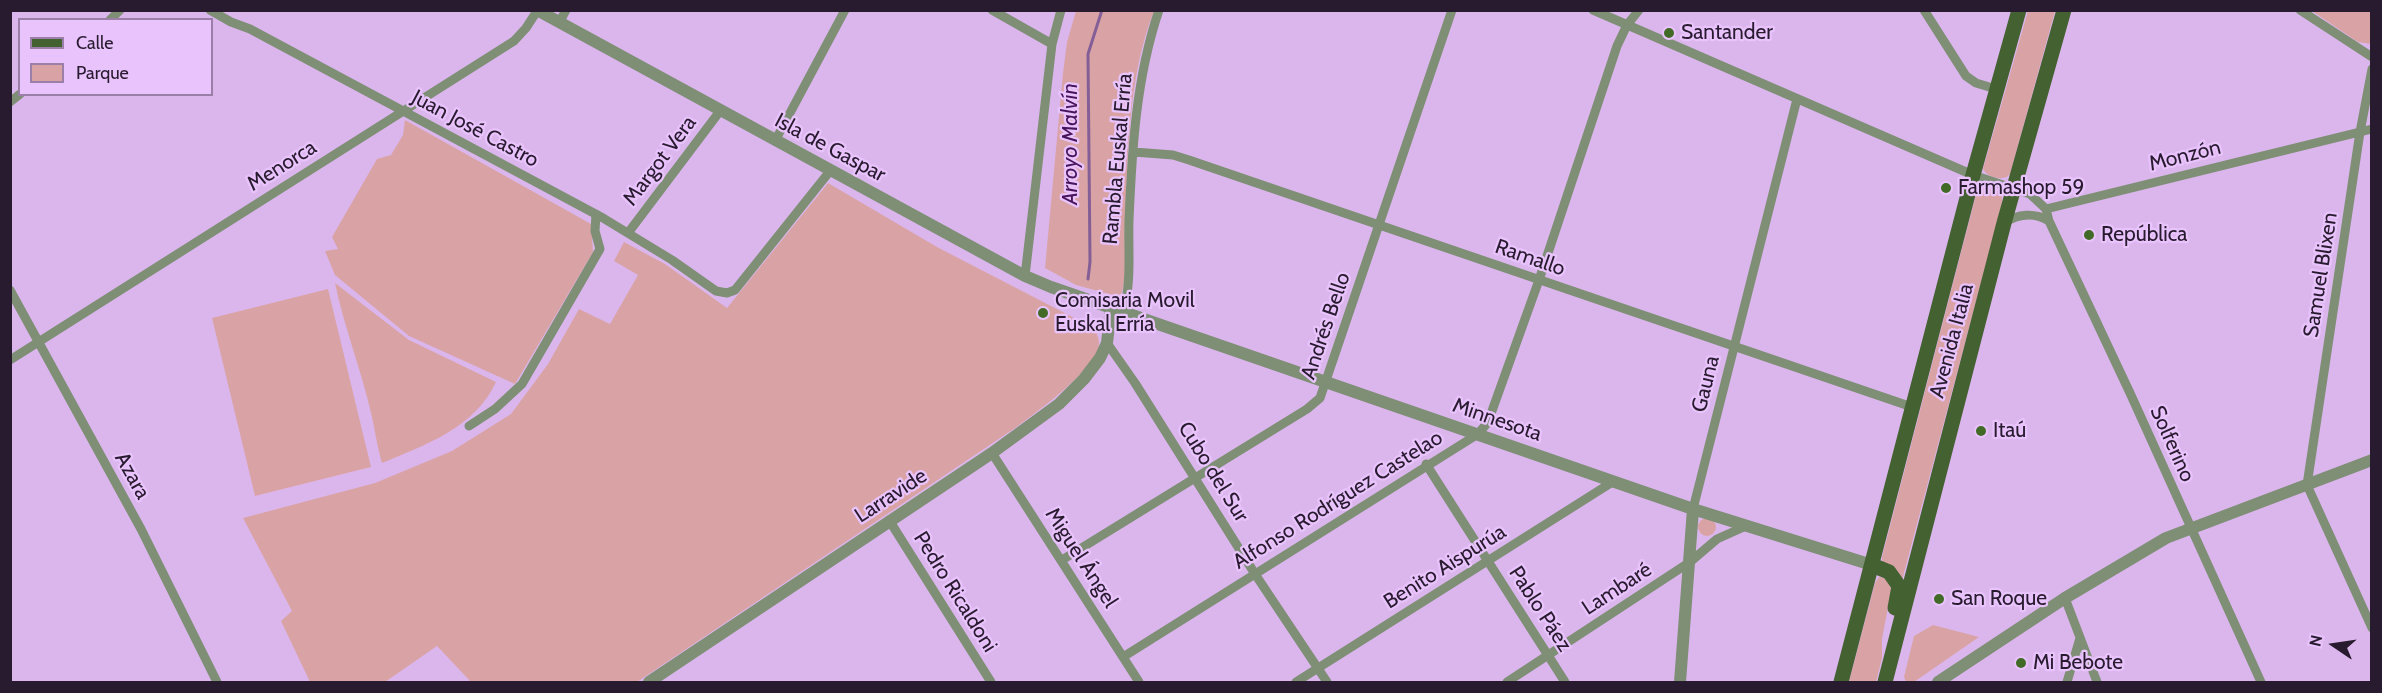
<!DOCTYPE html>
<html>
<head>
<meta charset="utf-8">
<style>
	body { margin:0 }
	#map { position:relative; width:2382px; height:693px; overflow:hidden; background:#dbb6ed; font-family:Cabin,sans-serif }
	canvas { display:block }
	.frame { position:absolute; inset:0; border:12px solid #281a2f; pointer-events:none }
	.legend { position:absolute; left:18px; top:18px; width:195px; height:78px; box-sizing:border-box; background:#e9c3fb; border:2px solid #9c7fa9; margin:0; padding:8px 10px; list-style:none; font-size:18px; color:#281a2f }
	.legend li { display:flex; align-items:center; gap:12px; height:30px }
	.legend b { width:30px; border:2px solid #9c7fa9 }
	.north { position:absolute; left:2304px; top:615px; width:60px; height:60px; -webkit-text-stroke:4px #e9c3fb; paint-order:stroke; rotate:283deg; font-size:16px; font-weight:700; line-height:24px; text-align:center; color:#281a2f }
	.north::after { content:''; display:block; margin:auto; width:21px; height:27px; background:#281a2f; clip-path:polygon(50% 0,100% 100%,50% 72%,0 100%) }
</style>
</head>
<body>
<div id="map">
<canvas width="2382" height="693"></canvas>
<div class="frame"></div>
<ul class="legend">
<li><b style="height:8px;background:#436131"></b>Calle</li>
<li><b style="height:16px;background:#d9a3a6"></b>Parque</li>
</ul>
<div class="north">N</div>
</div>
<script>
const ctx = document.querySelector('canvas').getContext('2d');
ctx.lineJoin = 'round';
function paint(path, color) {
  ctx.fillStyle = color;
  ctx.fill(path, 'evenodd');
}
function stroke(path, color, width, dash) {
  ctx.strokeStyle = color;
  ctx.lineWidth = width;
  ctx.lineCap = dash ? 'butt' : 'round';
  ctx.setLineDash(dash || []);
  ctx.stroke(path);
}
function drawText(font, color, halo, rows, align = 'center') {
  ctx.font = font + ' Cabin,sans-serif';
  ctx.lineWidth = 4.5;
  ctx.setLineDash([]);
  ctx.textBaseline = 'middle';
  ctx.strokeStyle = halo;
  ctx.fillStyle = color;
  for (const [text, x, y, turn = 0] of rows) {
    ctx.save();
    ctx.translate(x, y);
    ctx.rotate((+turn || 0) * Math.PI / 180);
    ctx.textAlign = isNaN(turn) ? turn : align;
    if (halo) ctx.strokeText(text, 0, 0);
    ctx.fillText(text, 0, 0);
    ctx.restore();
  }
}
const green = new Path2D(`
	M 1076,11 L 1154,11 C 1128,76 1128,155 1125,224 C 1124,243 1128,282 1120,297 L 1076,285 L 1045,268 L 1063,73 L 1067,42 Z
	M 2028,11 L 2055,11 L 2010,174 L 2007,177 C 1999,180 1987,177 1983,169 Z
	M 2312,11 L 2371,11 L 2371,44 L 2358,42 Z
	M 405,120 L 591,224 L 593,252 L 515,384 L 409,336 L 335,275 L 325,251 L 338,249 L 332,237 L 377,159 L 391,155 L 403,135 Z
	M 828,183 L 937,247 L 1082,322 L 1084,320 C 1091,325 1099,333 1099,343 C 1100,366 1037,412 1018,426 L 637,682 L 471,682 L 437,646 L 385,682 L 310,682 L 281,621 L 292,611 L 243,518 L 375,483 L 452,451 L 511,414 L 548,364 L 579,309 L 610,324 L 638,275 L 614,261 L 624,242 L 665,264 L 727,308 Z
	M 1981,187 L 1999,191 L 2002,195 L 2002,203 L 1901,584 L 1882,560 L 1882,557 L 1977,191 Z
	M 335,283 L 409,340 L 496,382 C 475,428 425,445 382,463 C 377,446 375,430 371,413 C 361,369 344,327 335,283 Z
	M 328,289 L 371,467 L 255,496 L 212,318 Z
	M1698 527a9 9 0 1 1 18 0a9 9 0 1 1-18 0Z
	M 1879,577 L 1886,578 L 1892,586 L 1882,639 L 1882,658 L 1876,682 L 1849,682 L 1875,583 Z
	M 1933,625 L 1979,637 L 1914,682 L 1906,682 L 1904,677 L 1914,636 Z`);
const stream = new Path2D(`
	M 1088,279 L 1090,262 L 1088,54 L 1102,10`);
const minor = new Path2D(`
	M 210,10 L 231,22 L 250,29 L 603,218 L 672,260 L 716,291 L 727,293 L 735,290 L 830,171
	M 992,10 L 1052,44
	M 1593,10 L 1973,175 L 2030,194 L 2046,209
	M 1924,10 L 1966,76 L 1976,83 L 1996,89
	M 2300,10 L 2372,57
	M 110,20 L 120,10
	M 559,23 L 566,10
	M 2372,69 L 2360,132 L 2307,485 L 2372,628
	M 10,102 L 20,94
	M 775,141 L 845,10
	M 1134,152 L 1173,155 L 1189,160 L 1912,407
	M 2046,209 L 2049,221 L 2130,393 L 2261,682
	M 2046,209 L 2372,129
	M 2004,223 C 2018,214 2034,212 2049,221
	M 628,233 L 720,111
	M 1025,276 L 1052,44 L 1061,10
	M 10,290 L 141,529 L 217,682
	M 1123,312 C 1132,283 1128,250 1129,220 C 1132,149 1136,78 1159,10
	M 1107,343 L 1135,383 L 1255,574 L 1327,682
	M 10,360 L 514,41 L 526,28 L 537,11
	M 469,426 L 495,409 L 522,384 L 600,249 L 595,231 L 596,214
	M 992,453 L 1139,682
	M 1426,464 L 1565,682
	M 1693,509 L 1797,99
	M 889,520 L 991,682
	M 1062,560 L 1307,409 L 1320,398 L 1452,10
	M 2065,598 L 2097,682
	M 1123,657 L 1478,434 L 1488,422 L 1539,280 L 1617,46 L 1627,25 L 1639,10
	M 1296,682 L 1614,481
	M 1507,682 L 1690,562 L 1717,539 L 1746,526
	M 2067,682 L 2080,638`);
const tertiary = new Path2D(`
	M 537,10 L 1025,276 L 1051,287 L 1693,509 L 1872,565
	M 649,682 L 992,453 L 1059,404 L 1084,379 L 1100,358 L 1107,343 L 1111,308
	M 1680,682 L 1693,509
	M 1938,682 L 2065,598 L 2166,538 L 2372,460`);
const primary = new Path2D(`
	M 1872,565 L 1889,572 L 1899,586 L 1895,608
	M 1841,682 L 1973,175 L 2019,10
	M 1885,682 L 2004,223 L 2064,10`);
const markers = [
	[1669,33,6,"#416a26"],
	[1946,188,6,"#416a26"],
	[2089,235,6,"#416a26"],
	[1043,313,6,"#416a26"],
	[1981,431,6,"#416a26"],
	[1939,599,6,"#416a26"],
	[2021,663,6,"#416a26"]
];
const poiNames = [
	["Santander",1681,33],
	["Farmashop 59",1958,188],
	["República",2101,235],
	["Comisaria Movil",1055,301],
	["Euskal Erría",1055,325],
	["Itaú",1993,431],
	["San Roque",1951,599],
	["Mi Bebote",2033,663]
];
const streetNames = [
	["Juan José Castro",475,129,28],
	["Isla de Gaspar",830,148,28],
	["Monzón",2185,156,-14],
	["Rambla Euskal Erría",1118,159,-85],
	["Margot Vera",660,161,-53],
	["Menorca",282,166,-32],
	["Ramallo",1530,258,19],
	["Samuel Blixen",2321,275,-81],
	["Andrés Bello",1326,326,-71],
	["Avenida Italia",1952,341,-75],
	["Gauna",1706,384,-76],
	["Minnesota",1497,420,19],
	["Solferino",2172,444,66],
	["Cubo del Sur",1213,472,58],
	["Azara",132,476,61],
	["Larravide",891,496,-33],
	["Alfonso Rodríguez Castelao",1338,500,-32],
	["Miguel Ángel",1081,558,57],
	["Benito Aispurúa",1445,567,-32],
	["Lambaré",1617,589,-33],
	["Pedro Ricaldoni",955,592,58],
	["Pablo Páez",1540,609,57]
];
const waterNames = [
	["Arroyo Malvín",1071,144,-90]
];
paint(green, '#d9a3a6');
stroke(stream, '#845e96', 3);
stroke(minor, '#7e8f75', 9);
stroke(tertiary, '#7e8f75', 12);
stroke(primary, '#436131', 15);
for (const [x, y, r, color] of markers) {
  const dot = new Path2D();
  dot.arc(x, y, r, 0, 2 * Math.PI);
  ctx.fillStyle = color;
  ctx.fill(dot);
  stroke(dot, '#e9c3fb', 2);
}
drawText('21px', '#281a2f', '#e9c3fb', poiNames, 'left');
drawText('21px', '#281a2f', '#e9c3fb', streetNames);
drawText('italic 22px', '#48155c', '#e9c3fb', waterNames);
</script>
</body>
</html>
